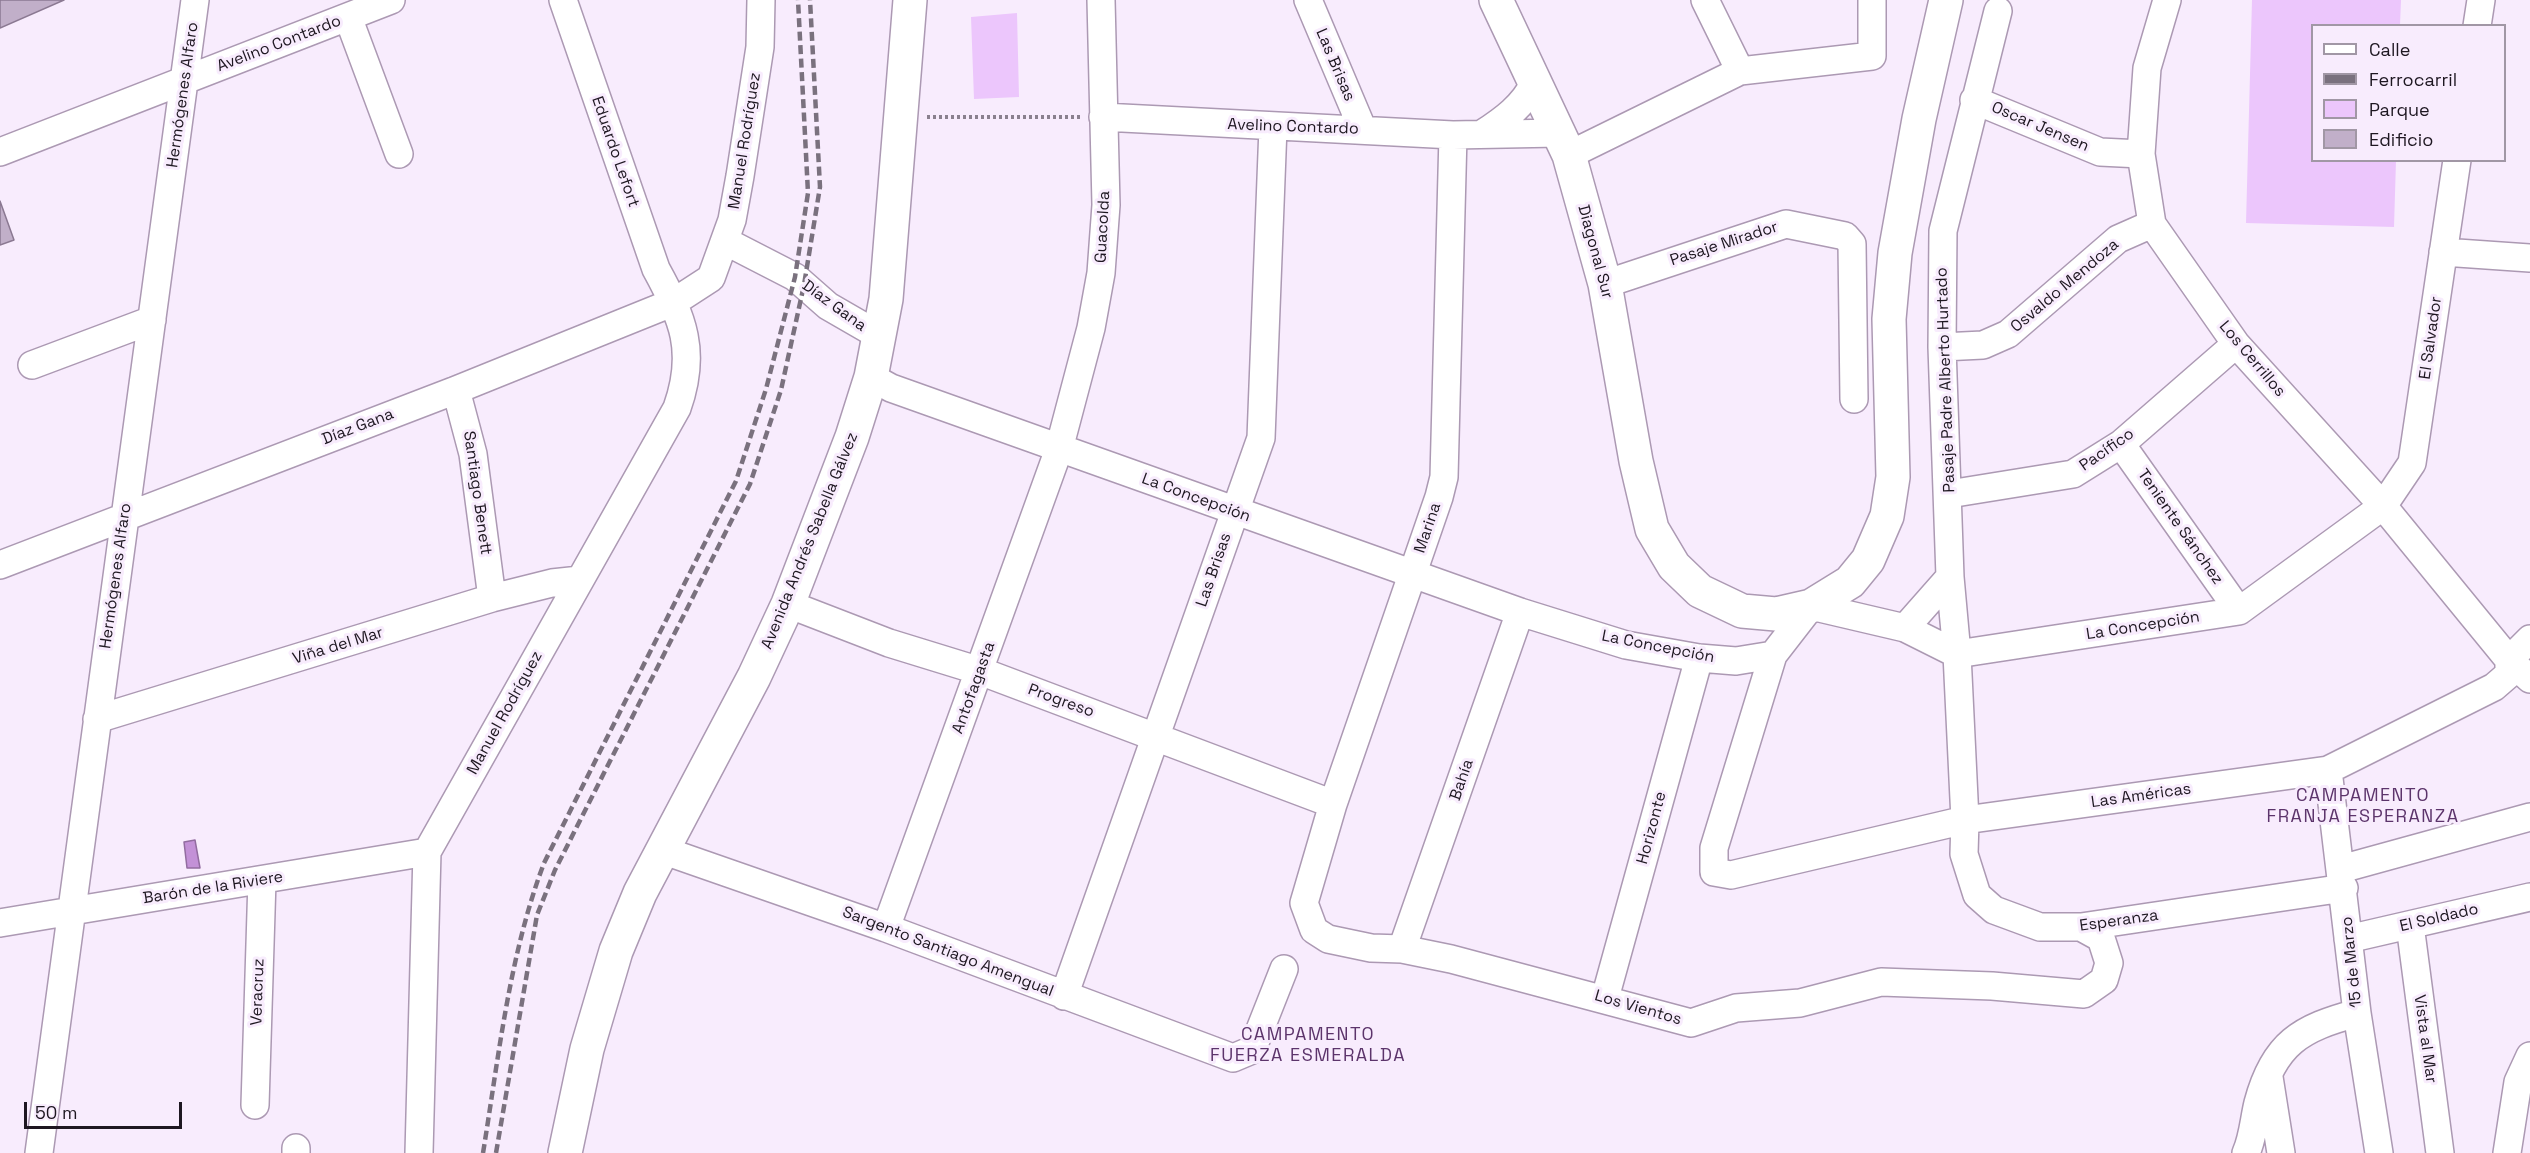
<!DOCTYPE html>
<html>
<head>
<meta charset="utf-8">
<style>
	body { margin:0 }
	#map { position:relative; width:2530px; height:1153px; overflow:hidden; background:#f8ecfd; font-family:"Space Grotesk",sans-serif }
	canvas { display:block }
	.legend { position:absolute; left:2311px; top:24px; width:195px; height:138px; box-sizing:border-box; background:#f8ecfd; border:2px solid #a197a5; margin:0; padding:8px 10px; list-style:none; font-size:18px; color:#1e1721 }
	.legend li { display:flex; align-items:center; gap:12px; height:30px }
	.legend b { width:30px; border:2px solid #a197a5 }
	.scale { position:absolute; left:24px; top:1102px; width:158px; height:27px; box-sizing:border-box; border:3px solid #1e1721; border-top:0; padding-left:8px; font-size:18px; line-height:21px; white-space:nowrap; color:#1e1721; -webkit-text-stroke:4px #f8ecfd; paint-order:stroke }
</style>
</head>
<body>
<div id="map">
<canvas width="2530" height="1153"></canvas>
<ul class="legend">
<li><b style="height:8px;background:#fff"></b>Calle</li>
<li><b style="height:8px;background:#7a717e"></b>Ferrocarril</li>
<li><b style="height:16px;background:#ecc6fc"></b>Parque</li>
<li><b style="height:16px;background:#c1afc9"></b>Edificio</li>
</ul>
<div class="scale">50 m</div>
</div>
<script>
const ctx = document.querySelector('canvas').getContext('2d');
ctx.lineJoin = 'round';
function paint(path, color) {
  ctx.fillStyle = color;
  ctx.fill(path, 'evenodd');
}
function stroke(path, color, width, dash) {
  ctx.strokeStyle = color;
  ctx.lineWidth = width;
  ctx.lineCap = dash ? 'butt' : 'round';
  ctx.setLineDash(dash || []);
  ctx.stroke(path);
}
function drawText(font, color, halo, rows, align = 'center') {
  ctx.font = font + ' "Space Grotesk",sans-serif';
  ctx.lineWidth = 6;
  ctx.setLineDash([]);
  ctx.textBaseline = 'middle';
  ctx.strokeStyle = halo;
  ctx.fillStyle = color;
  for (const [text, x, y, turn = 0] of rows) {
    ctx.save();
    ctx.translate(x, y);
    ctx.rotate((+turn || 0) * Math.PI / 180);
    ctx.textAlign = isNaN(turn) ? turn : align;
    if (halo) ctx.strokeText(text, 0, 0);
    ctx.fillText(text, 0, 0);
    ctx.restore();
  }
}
const green = new Path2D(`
	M 2252,0 L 2401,0 L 2400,25 L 2312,26 L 2312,160 L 2396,161 L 2394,227 L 2246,223 Z
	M 1017,13 L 1019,97 L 974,99 L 971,17 Z`);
const water = new Path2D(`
	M 195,840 L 200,868 L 187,868 L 184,842 Z`);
const building = new Path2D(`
	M 0,0 L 64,0 L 0,28 Z
	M 0,201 L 14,240 L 0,245 Z`);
const path = new Path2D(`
	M 927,117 L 1082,117`);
const minor = new Path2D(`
	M 1308,0 L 1363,130
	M 1705,0 L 1740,71
	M 2167,0 L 2147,68 L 2141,154 L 2152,224 L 2236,344 L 2383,506 L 2509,660 L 2530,639
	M 1998,11 L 1943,231 L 1942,347 L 1950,577 L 1957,654 L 1965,820 L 1964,854 L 1977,895 L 1994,910 L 2040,927 L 2081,927 L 2344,888
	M 348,17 L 399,154
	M 2477,26 L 2481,0
	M 1974,100 L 2100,152 L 2141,154
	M 1103,117 L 1453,135 L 1559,133
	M 1482,134 C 1504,120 1523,106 1535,82
	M 1453,135 L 1444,477 L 1439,497 L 1333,804 L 1304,903 L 1314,930 L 1328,939 L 1371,948 L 1402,949 L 1451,959 L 1691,1023 L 1736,1008 L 1800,1003 L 1881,982 L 1992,986 L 2084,994 L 2104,980 L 2109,963 L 2101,938 L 2081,927
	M 0,152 L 391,0
	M 1569,155 L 1740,71 L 1872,56 L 1872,0
	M 725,241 L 795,277 L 828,306 L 880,336
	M 2443,252 L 2530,258
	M 1605,284 L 1786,224 L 1845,236 L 1852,244 L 1854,399
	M 1942,347 L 1983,345 L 2008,334 L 2118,239 L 2152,224
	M 32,365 L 152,320
	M 871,377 L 891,388 L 1520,612 L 1626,645 L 1699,658 L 1736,661 L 1773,655 L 1811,606 L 1905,628 L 1957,654 L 2239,611 L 2383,506 L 2412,463 L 2457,160
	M 456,390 L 473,454 L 492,598
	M 2121,444 L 2239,611
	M 1949,494 L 2073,474 L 2121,444 L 2236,344
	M 0,565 L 456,390 L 674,302 L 711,278 L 732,220 L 740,176 L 760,47 L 761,0
	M 788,604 L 889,643 L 980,671 L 1333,804
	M 1905,628 L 1950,577
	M 1773,655 L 1714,848 L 1714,872 L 1731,875 L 1965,820 L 2328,770 L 2494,687 L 2509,674 L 2509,660 L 2530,679
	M 97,719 L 492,598 L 552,583 L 580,580
	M 2328,770 L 2357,1013 L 2379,1153
	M 662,850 L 886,928 L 1233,1058 L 1252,1050 L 1284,969
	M 2341,869 L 2530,817
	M 0,923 L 427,852
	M 2410,925 L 2440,1153
	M 886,928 L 1059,449 L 1091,328 L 1101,273 L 1106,205 L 1101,0
	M 2348,939 L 2530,897
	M 1402,949 L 1520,612
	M 1064,996 L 1261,438 L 1273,127
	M 1605,998 L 1699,658
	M 2269,1077 L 2281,1153
	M 255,1105 L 262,880
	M 39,1153 L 195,0
	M 296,1153 L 296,1148
	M 419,1153 L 427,852 L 677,408 C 697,352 683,318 656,269 L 563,0
	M 2246,1153 C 2253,1138 2254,1119 2258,1103 C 2274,1043 2301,1028 2357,1013
	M 2507,1153 L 2518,1082 L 2530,1056`);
const major = new Path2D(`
	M 1496,0 L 1569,155 L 1605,284 L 1636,461 L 1652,529 L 1674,566 L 1700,591 L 1742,611 L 1776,614 L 1811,606 L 1850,582 L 1868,560 L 1887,516 L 1893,477 L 1889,319 L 1895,253 L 1919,119 L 1946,0
	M 565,1153 L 587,1049 L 616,951 L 640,893 L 754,677 L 788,604 L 852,437 L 871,377 L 886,299 L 910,0`);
const rail = new Path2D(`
	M 483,1153 C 499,1055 509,956 544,863 L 736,481 L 766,389 L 795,277 L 808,193 L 798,0
	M 496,1153 L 537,915 L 555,870 L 750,484 L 781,390 L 804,285 L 820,187 L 810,0`);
const streetNames = [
	["Avelino Contardo",279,44,-21],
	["Las Brisas",1335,65,67],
	["Hermógenes Alfaro",183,95,-82],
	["Avelino Contardo",1293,127,2],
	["Oscar Jensen",2040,127,23],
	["Manuel Rodríguez",745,141,-81],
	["Eduardo Lefort",615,152,71],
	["Guacolda",1103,227,-87],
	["Pasaje Mirador",1724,244,-18],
	["Diagonal Sur",1595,252,75],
	["Osvaldo Mendoza",2065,286,-40],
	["Díaz Gana",834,306,36],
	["El Salvador",2431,338,-82],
	["Los Cerrillos",2252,359,50],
	["Pasaje Padre Alberto Hurtado",1946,380,-92],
	["Díaz Gana",358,427,-21],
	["Pacífico",2107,450,-35],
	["Santiago Benett",477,493,82],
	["La Concepción",1196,498,20],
	["Teniente Sánchez",2180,527,55],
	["Marina",1428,528,-71],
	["Avenida Andrés Sabella Gálvez",810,541,-68],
	["Las Brisas",1214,570,-71],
	["Hermógenes Alfaro",116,576,-82],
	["La Concepción",2143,626,-9],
	["Viña del Mar",338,646,-17],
	["La Concepción",1658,647,11],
	["Antofagasta",974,688,-70],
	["Progreso",1061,701,20],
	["Manuel Rodríguez",505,713,-61],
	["Bahía",1462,780,-71],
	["Las Américas",2141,796,-8],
	["Horizonte",1652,828,-75],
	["Barón de la Riviere",213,888,-9],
	["El Soldado",2439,918,-13],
	["Esperanza",2119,921,-8],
	["Sargento Santiago Amengual",948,952,21],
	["15 de Marzo",2352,962,-96],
	["Veracruz",258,992,-88],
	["Los Vientos",1638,1008,16],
	["Vista al Mar",2425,1039,82]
];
const neighbourhoodNames = [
	["CAMPAMENTO",2363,796],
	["FRANJA ESPERANZA",2363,817],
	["CAMPAMENTO",1308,1035],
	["FUERZA ESMERALDA",1308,1056]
];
paint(green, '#ecc6fc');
paint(water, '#c391d7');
stroke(water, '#926ca0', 1.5);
paint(building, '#c1afc9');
stroke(building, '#8b7992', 1.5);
stroke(minor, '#ac99b3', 30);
stroke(major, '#ac99b3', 36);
stroke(path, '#8a808e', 4, [3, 3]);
stroke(minor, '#fff', 27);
stroke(major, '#fff', 33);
stroke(rail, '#7a717e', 4.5, [9, 4.5]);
drawText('16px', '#1e1721', '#f8ecfd', streetNames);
ctx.letterSpacing = '1.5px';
drawText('18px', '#5c346b', '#f8ecfd', neighbourhoodNames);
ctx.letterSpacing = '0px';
</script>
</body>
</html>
